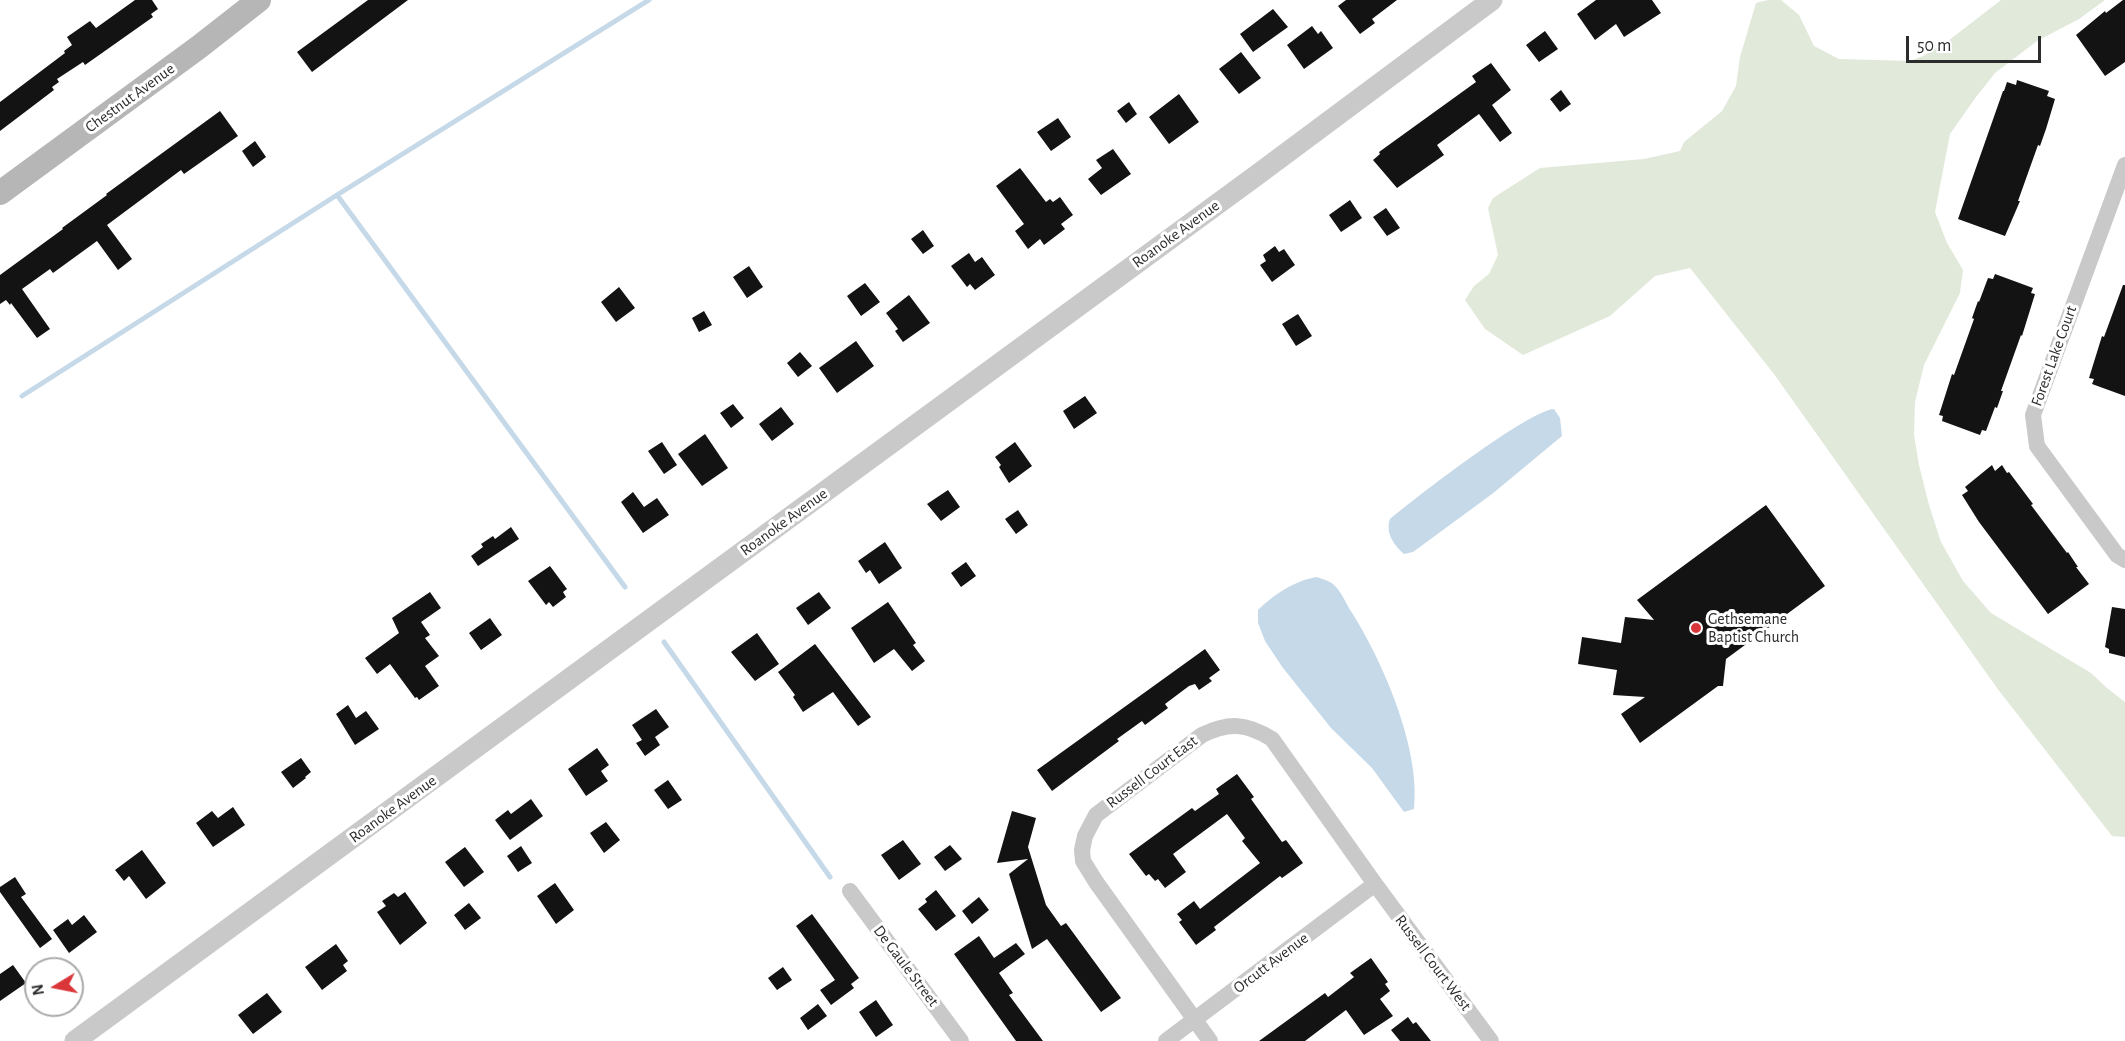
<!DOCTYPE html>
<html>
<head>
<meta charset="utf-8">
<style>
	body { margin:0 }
	#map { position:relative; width:2125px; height:1041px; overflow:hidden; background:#fff; font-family:"Alegreya Sans",sans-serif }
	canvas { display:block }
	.north { position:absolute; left:24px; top:957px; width:60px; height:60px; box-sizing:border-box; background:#fff; border:2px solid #ababab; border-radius:50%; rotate:260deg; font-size:16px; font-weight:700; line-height:24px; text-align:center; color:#2c2c2c }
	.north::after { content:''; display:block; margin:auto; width:21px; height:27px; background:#da363a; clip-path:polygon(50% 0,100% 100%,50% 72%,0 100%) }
	.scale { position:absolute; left:1906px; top:36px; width:135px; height:27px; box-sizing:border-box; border:3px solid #2c2c2c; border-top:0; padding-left:8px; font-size:18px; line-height:21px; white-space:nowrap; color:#2c2c2c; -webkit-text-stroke:4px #fff; paint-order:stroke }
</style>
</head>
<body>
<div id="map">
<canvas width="2125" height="1041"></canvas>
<div class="north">N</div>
<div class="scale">50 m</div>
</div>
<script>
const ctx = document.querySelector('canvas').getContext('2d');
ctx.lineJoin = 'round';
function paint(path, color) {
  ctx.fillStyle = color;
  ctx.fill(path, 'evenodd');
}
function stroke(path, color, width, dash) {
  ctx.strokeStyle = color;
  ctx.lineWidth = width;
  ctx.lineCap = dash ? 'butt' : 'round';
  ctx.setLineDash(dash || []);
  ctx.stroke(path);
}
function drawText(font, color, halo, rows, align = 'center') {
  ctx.font = font + ' "Alegreya Sans",sans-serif';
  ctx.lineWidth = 6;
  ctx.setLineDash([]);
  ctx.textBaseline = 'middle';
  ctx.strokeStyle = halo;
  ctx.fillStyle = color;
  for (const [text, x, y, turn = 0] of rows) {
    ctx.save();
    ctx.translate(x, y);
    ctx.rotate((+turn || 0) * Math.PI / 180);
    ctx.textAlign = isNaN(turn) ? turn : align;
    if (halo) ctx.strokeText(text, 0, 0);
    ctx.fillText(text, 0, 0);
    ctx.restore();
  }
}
const green = new Path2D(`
	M 1768,0 L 1781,0 L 1799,15 L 1814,46 L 1839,59 L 1910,61 L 1923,56 L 1948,41 L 2001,0 L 2105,0 L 2079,19 L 2037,41 L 1995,73 L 1976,97 L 1950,134 L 1935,212 L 1947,243 L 1963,270 L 1960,293 L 1924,365 L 1915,402 L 1914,435 L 1919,465 L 1929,505 L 1941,542 L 1963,581 L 1991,613 L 2091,673 L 2107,688 L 2125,702 L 2125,837 L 2112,836 L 1997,688 L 1774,374 L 1690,268 L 1655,276 L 1610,316 L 1523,355 L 1485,329 L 1465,300 L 1474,286 L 1489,274 L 1498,255 L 1488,208 L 1493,198 L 1540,168 L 1644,159 L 1680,151 L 1684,142 L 1722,111 L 1736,86 L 1740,57 L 1756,3 Z`);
const water = new Path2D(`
	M 1554,409 L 1560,418 L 1562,436 L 1492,494 L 1413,552 L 1404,554 C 1394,545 1385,533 1390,519 C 1415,498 1529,410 1554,409 Z
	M 1317,577 C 1322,579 1330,581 1334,585 C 1340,590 1345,601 1349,608 C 1382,659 1421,748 1414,809 L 1404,812 L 1372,768 L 1331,728 L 1283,668 L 1265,641 L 1258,623 L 1258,610 C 1273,595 1296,580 1317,577 Z`);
const stream = new Path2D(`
	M 337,195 L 625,587
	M 22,396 L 337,195 L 649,0
	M 664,642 L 830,877`);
const building = new Path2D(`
	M 135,0 L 152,0 L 158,9 L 151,14 L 153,17 L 85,65 L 83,62 L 57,79 L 59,82 L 52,87 L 54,90 L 0,131 L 0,102 L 65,53 L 64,51 L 72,45 L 67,37 L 90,21 L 96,28 Z
	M 368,0 L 408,0 L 312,72 L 297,52 Z
	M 1346,0 L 1397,0 L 1372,19 L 1375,23 L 1360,34 L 1338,6 Z
	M 1596,0 L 1652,0 L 1661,13 L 1624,37 L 1616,24 L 1595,40 L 1577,14 Z
	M 2123,0 L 2125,0 L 2125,62 L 2105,76 L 2076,35 L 2105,11 L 2106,13 Z
	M 1273,9 L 1288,27 L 1253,52 L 1240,34 Z
	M 1312,26 L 1318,34 L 1321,31 L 1333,48 L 1304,69 L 1287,45 Z
	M 1545,31 L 1558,49 L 1539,62 L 1526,45 Z
	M 1241,52 L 1261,78 L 1239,94 L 1219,69 Z
	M 1491,63 L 1511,90 L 1492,105 L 1512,133 L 1500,142 L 1479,114 L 1437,145 L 1444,155 L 1397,188 L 1373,160 L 1380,154 L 1379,152 L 1476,82 L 1472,76 Z
	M 2017,80 L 2049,91 L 2047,96 L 2055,99 L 2046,129 L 2040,146 L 2038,145 L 2018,201 L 2020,201 L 2005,236 L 1958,219 L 2003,91 L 2004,91 L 2007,82 L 2016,85 Z
	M 1561,90 L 1571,104 L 1560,112 L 1550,99 Z
	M 1179,94 L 1199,122 L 1169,144 L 1149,117 Z
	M 1129,102 L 1137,114 L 1126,123 L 1117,111 Z
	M 220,111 L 238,136 L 184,174 L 181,170 L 107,225 L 132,259 L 118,270 L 97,241 L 53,273 L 50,269 L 22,289 L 50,329 L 37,338 L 11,303 L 10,305 L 6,300 L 0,304 L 0,275 L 63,229 L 62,228 L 107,195 L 106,194 Z
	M 1058,118 L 1071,137 L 1051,151 L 1037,132 Z
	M 255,141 L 266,157 L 253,167 L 242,151 Z
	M 1113,149 L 1131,174 L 1101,195 L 1088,179 L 1102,168 L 1096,160 Z
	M 1020,168 L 1046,202 L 1050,199 L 1053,202 L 1060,197 L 1073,215 L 1061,224 L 1065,229 L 1044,245 L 1040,239 L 1028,249 L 1015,231 L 1024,224 L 996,186 Z
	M 1350,200 L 1362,218 L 1341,232 L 1329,215 Z
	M 1386,208 L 1400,228 L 1387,236 L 1373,217 Z
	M 923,230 L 934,246 L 923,254 L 911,239 Z
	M 1275,246 L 1279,252 L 1284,249 L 1295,265 L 1272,282 L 1260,265 L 1266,261 L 1263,255 Z
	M 969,253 L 975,262 L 982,257 L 995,275 L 975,290 L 970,284 L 967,287 L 951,266 Z
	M 749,266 L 763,287 L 747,298 L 733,277 Z
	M 1995,274 L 2033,288 L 2031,293 L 2035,294 L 2022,336 L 2021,335 L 2001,391 L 2003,391 L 1997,408 L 1995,407 L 1986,431 L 1982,430 L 1980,435 L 1942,421 L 1943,416 L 1939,415 L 1952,374 L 1954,375 L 1974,319 L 1972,318 L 1978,301 L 1979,302 L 1988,278 L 1993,279 Z
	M 865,283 L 880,302 L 861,316 L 847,296 Z
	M 2123,285 L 2125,285 L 2125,396 L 2092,384 L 2094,379 L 2089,378 L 2102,336 L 2104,337 Z
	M 619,287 L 635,308 L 616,322 L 601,302 Z
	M 909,295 L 930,323 L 903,342 L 895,331 L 898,329 L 886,313 Z
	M 704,311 L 712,325 L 699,332 L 692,318 Z
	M 1298,314 L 1312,336 L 1296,346 L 1282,324 Z
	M 856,341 L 874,366 L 837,393 L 819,368 Z
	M 800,352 L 812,366 L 798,377 L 787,363 Z
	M 1085,396 L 1097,413 L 1074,429 L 1063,411 Z
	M 733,404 L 744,418 L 731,428 L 720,413 Z
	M 781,407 L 794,424 L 772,441 L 759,424 Z
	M 705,434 L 728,468 L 702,486 L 678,454 Z
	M 662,442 L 677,465 L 664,474 L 648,451 Z
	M 1015,442 L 1032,466 L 1009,483 L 999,467 L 1001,465 L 995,457 Z
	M 1992,465 L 1995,471 L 2002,465 L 2007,473 L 2009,472 L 2033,504 L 2031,505 L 2067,553 L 2068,552 L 2078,567 L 2076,567 L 2089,584 L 2048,614 L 1979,522 L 1962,495 L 1968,491 L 1965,487 Z
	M 948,490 L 960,507 L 941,521 L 927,504 Z
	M 633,492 L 644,507 L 657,498 L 669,515 L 643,533 L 621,502 Z
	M 1766,505 L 1825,586 L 1726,659 L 1723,686 L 1718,686 L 1640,743 L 1621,714 L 1645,697 L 1613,695 L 1617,670 L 1578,664 L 1582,637 L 1621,643 L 1625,617 L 1654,620 L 1637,600 Z
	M 1018,510 L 1028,525 L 1016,534 L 1005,519 Z
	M 511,527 L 519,539 L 478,566 L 471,556 L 483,547 L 481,544 L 493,536 L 495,539 Z
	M 885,542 L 902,568 L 879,584 L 870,570 L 866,573 L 858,561 Z
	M 966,562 L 976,576 L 961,587 L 951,573 Z
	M 550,566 L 567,589 L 563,592 L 566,597 L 553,607 L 549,602 L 546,605 L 528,581 Z
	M 430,592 L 441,608 L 421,622 L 430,635 L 425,638 L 439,656 L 425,666 L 439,686 L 419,700 L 417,697 L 415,698 L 390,664 L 377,674 L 365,658 L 399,633 L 392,618 Z
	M 819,592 L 831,608 L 808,625 L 796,608 Z
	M 888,602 L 916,643 L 913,645 L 925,661 L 912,671 L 894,649 L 874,663 L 851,628 Z
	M 2112,607 L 2125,609 L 2125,657 L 2109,653 L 2109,649 L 2105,647 Z
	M 490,618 L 502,635 L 481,650 L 469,633 Z
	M 757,633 L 779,664 L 755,681 L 731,652 Z
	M 815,644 L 871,717 L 858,726 L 833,692 L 803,712 L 793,697 L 795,695 L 778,672 Z
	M 1205,649 L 1220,670 L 1209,678 L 1212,681 L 1199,690 L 1195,684 L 1189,686 L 1165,704 L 1168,708 L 1145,725 L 1142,721 L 1117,739 L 1119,741 L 1052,791 L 1037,770 Z
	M 348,705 L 356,718 L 366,711 L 379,729 L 355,745 L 336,714 Z
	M 656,709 L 669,727 L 655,737 L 660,745 L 645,756 L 636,743 L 642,740 L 632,725 Z
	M 597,748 L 609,765 L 601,771 L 608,781 L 586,796 L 568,769 Z
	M 301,758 L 311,772 L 305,777 L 306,778 L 293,788 L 281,772 Z
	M 1237,774 L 1254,797 L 1251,799 L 1282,842 L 1286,840 L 1303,863 L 1282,878 L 1280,876 L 1214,927 L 1216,930 L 1196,945 L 1179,922 L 1182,920 L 1177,914 L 1194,901 L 1200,909 L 1260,863 L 1242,841 L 1245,838 L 1227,814 L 1173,854 L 1186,872 L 1165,888 L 1158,879 L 1155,881 L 1149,874 L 1146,876 L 1129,854 L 1192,808 L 1195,811 L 1219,794 L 1216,789 Z
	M 668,780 L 682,800 L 668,809 L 654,790 Z
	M 531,799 L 543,816 L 510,840 L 495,820 L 508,810 L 511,814 Z
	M 233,807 L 245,825 L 213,847 L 196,823 L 212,811 L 218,818 Z
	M 1012,811 L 1036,818 L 1028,847 L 1046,905 L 1061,926 L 1066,923 L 1121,998 L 1101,1012 L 1047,939 L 1032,949 L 1009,874 L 1028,859 L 997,863 Z
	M 606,822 L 620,840 L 604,853 L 590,833 Z
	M 903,840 L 921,864 L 899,880 L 881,855 Z
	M 950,845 L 962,859 L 945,871 L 934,857 Z
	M 521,846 L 532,863 L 518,872 L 507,856 Z
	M 465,847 L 484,872 L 464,887 L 445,862 Z
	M 142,850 L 166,883 L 146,899 L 129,876 L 124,881 L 115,870 Z
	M 15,877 L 26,894 L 21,897 L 52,939 L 40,948 L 0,892 L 0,887 Z
	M 555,883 L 574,910 L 556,924 L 537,896 Z
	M 936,890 L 956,916 L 936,931 L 918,909 L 927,902 L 925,899 Z
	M 405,892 L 427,923 L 400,945 L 377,912 L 386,906 L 382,901 L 394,893 L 398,897 Z
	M 979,897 L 989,910 L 972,924 L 962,911 Z
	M 469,903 L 481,918 L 465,930 L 454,915 Z
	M 812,914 L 859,978 L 851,984 L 854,988 L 831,1005 L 820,990 L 835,980 L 796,926 Z
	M 84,915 L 97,932 L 69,953 L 53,930 L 68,919 L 72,925 Z
	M 979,936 L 994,958 L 1016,943 L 1025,954 L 999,973 L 1013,993 L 1009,995 L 1043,1041 L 1016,1041 L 954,954 Z
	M 336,944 L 348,961 L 343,965 L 347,971 L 322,990 L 305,967 Z
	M 1371,958 L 1388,982 L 1385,984 L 1390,991 L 1380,999 L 1393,1016 L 1364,1035 L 1346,1010 L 1305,1041 L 1259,1041 L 1325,993 L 1328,997 L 1354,977 L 1350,973 Z
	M 13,965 L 26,983 L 0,1001 L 0,974 Z
	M 783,967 L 792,980 L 777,990 L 768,978 Z
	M 267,993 L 282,1012 L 253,1034 L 238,1015 Z
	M 876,1000 L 893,1025 L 876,1037 L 859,1012 Z
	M 818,1004 L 827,1016 L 808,1030 L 800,1018 Z
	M 1408,1017 L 1413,1024 L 1416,1022 L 1431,1041 L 1400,1041 L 1391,1030 Z`);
const minor = new Path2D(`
	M 2125,165 L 2033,415 L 2037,446 L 2117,555 L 2125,560
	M 850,891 L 961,1041
	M 1166,1041 L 1375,884
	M 1210,1041 L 1096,882 L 1083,861 L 1082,850 L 1085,836 L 1096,815 L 1202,735 C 1229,722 1246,723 1272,739 L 1375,884 L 1491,1041`);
const tertiary = new Path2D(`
	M 75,1041 L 1257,175 L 1492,0`);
const secondary = new Path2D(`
	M 0,193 L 199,47 L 259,0`);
const markers = [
	[1696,628,6,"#da363a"]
];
const streetNames = [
	["Chestnut Avenue",130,98,-36],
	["Roanoke Avenue",1176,234,-36],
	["Forest Lake Court",2054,356,-70],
	["Roanoke Avenue",784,522,-36],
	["Russell Court East",1152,772,-37],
	["Roanoke Avenue",393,809,-36],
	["Orcutt Avenue",1271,963,-37],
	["Russell Court West",1433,963,53],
	["De Gaule Street",906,966,53]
];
const poiNames = [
	["Gethsemane",1708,619],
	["Baptist Church",1708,637]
];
paint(green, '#e1e9da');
paint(water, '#c6d9e8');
stroke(stream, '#c6d9e8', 5);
paint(building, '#131313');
stroke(minor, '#c9c9c9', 16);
stroke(tertiary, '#c9c9c9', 21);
stroke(secondary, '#b6b6b6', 24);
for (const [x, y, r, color] of markers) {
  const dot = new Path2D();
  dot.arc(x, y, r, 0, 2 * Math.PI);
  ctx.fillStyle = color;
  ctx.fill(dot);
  stroke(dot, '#fff', 2);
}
drawText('16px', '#2c2c2c', '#fff', streetNames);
drawText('16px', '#2c2c2c', '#fff', poiNames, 'left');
</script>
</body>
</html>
